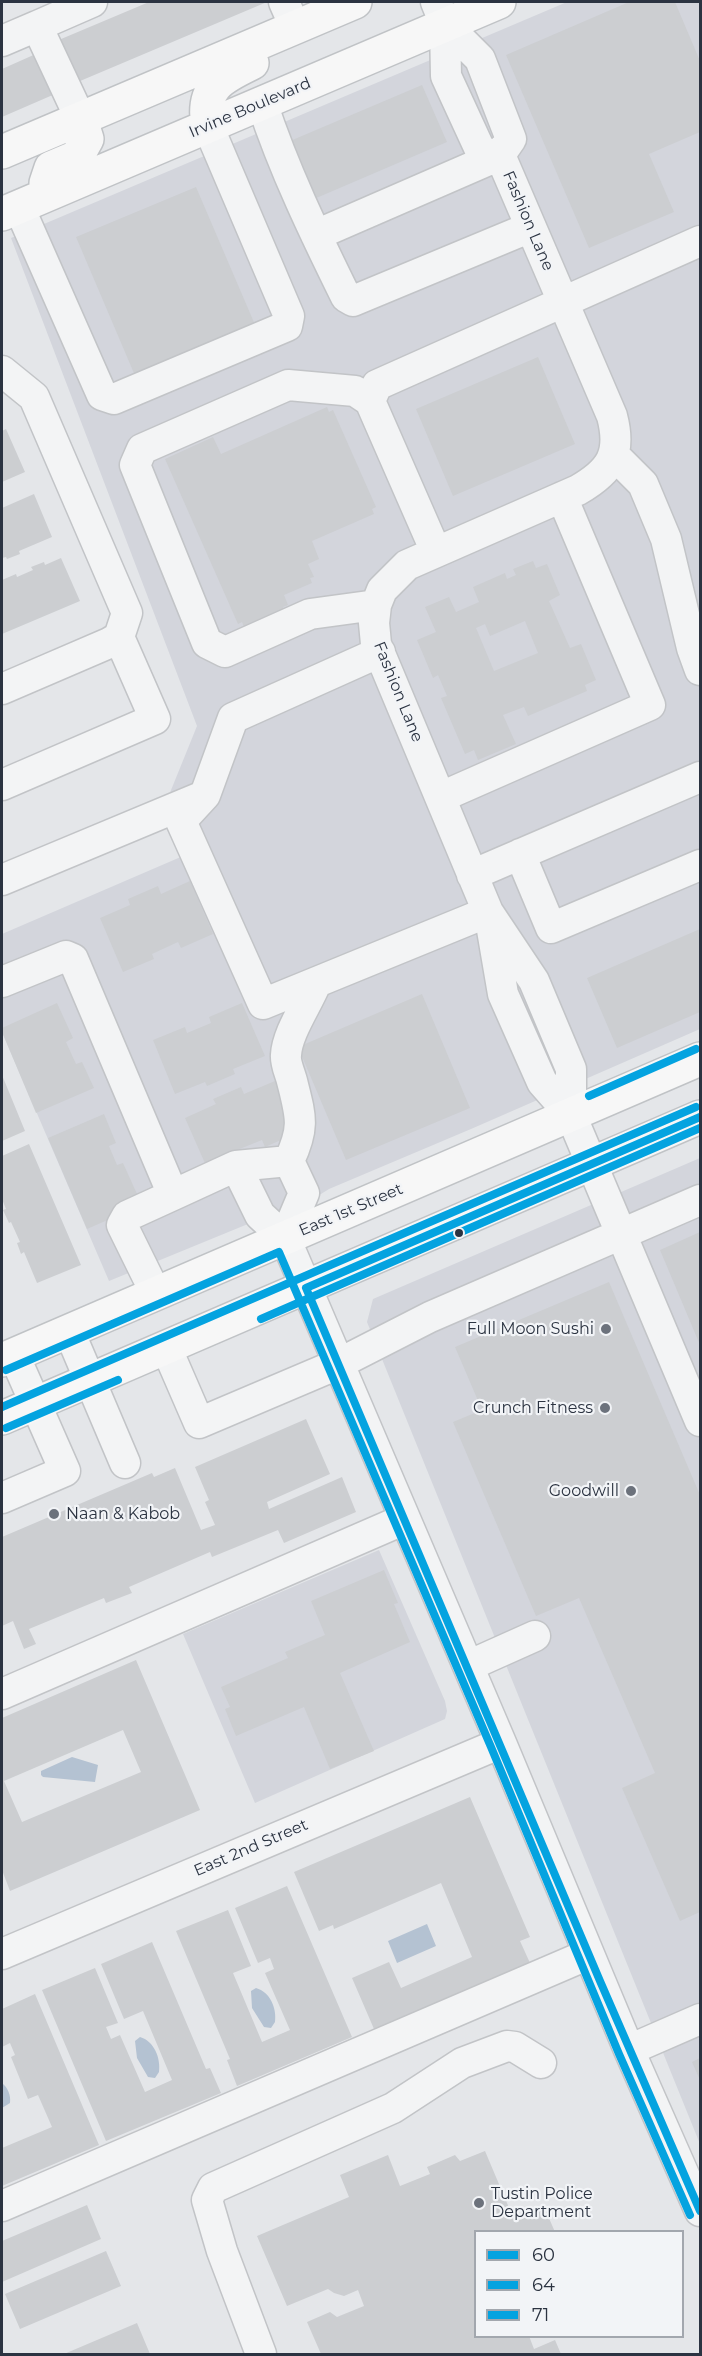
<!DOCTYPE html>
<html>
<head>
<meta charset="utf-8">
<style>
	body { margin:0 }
	#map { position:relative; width:702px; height:2356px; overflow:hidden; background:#e4e6e9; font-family:Montserrat,sans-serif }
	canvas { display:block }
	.frame { position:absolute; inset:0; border:3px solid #2b3341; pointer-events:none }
	.legend { position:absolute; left:474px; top:2230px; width:210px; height:108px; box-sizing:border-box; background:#f2f4f7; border:2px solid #a2a7ae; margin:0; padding:8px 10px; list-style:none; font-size:18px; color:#2b3341 }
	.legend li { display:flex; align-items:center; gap:12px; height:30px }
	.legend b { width:30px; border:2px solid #a2a7ae }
</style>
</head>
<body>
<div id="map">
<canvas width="702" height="2356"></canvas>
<div class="frame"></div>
<ul class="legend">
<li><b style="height:8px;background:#04a3e0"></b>60</li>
<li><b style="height:8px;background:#04a3e0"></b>64</li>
<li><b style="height:8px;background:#04a3e0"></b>71</li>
</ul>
</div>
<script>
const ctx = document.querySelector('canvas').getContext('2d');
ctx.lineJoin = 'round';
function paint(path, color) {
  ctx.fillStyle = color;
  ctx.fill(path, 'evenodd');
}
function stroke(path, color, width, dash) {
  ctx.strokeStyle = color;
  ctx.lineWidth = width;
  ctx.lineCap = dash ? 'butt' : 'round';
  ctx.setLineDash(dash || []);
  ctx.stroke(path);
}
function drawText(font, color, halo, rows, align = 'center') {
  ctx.font = font + ' Montserrat,sans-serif';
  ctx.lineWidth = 4.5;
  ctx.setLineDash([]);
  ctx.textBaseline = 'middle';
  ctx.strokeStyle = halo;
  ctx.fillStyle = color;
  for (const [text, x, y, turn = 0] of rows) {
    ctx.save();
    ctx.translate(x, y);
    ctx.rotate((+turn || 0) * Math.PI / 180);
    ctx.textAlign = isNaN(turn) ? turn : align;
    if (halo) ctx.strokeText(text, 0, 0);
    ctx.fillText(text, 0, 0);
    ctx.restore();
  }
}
const built = new Path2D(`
	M 567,2 L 700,2 L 700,1029 L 471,1129 L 329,1189 L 321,1194 L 109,1281 L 2,1032 L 2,934 L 183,856 L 167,800 L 197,726 L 11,238 Z
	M 700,1158 L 700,2144 L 367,1322 L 373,1299 Z
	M 379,1550 L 445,1701 L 447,1711 L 445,1719 L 255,1803 L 183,1634 Z`);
const water = new Path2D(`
	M 72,1757 L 98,1765 L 95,1782 L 43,1777 L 41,1775 L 41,1771 Z
	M 427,1924 L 436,1946 L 397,1963 L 388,1941 Z
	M 256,1988 C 270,1992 277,2008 275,2022 L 271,2028 L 264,2027 L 252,2008 L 251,1991 Z
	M 140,2037 C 154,2041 161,2058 159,2072 L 155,2078 L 148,2077 L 137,2058 L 135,2041 Z
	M 2,2083 C 8,2088 11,2095 10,2103 L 2,2108 Z`);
const building = new Path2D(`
	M 149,2 L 267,2 L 73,84 L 54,42 Z
	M 629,2 L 675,2 L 700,61 L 700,132 L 649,154 L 674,212 L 589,248 L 506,55 Z
	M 38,53 L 55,94 L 2,117 L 2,69 Z
	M 422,85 L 447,142 L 307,202 L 283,144 Z
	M 196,187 L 259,334 L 139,385 L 76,237 Z
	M 538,357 L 575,444 L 453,496 L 416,409 Z
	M 327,407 L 329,412 L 333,410 L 376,507 L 372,509 L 374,514 L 312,541 L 319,559 L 308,564 L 314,577 L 310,578 L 312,583 L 284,595 L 288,605 L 283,607 L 285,612 L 245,629 L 242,622 L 238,624 L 165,459 L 213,437 L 221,454 Z
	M 6,429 L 25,472 L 2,482 L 2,431 Z
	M 34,494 L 52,537 L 19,551 L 20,554 L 7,559 L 6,557 L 2,558 L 2,508 Z
	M 61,558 L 80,601 L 2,634 L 2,580 L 16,574 L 17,577 L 33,570 L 31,567 L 44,562 L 45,565 Z
	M 533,561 L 536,568 L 547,564 L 560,595 L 549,601 L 570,648 L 581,644 L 596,680 L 585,685 L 587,691 L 528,716 L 524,707 L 503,715 L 516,744 L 478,760 L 474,750 L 465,754 L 441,698 L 447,696 L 438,675 L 433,678 L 417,640 L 436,632 L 425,607 L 449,597 L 456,612 L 479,602 L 473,587 L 505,573 L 507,579 L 516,575 L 513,569 ZM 525,621 L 538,653 L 494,671 L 476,628 L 485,624 L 490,636 Z
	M 190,881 L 213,934 L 181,948 L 178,942 L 152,954 L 154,959 L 123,972 L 100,918 L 130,905 L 128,899 L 158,886 L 161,894 Z
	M 700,929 L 700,1012 L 617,1048 L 587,978 Z
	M 422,994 L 470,1108 L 346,1160 L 298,1047 Z
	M 57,1003 L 73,1038 L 66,1042 L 76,1064 L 82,1062 L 94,1088 L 36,1113 L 2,1032 L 2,1028 Z
	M 242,1003 L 265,1056 L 233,1069 L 235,1074 L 207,1086 L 205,1082 L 175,1094 L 153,1040 L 185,1027 L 187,1033 L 211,1023 L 209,1017 Z
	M 2,1075 L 25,1131 L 2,1141 Z
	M 275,1081 L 297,1133 L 265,1147 L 262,1140 L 237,1150 L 240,1156 L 208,1170 L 185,1118 L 216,1104 L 213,1099 L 241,1087 L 244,1094 Z
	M 104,1114 L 116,1143 L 109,1146 L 117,1165 L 123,1163 L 142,1205 L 87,1229 L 48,1138 Z
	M 29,1144 L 81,1265 L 37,1283 L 24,1252 L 21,1254 L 17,1243 L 20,1242 L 11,1222 L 9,1223 L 3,1210 L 6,1209 L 2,1199 L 2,1156 Z
	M 700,1232 L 700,1345 L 660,1250 Z
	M 609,1282 L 700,1495 L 700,1912 L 680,1921 L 622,1788 L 655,1773 L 579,1598 L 536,1616 L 453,1422 L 482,1410 L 455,1347 Z
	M 306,1419 L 330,1474 L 267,1502 L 269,1509 L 342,1477 L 356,1512 L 284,1543 L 278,1530 L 212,1557 L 210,1552 L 129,1587 L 132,1593 L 106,1603 L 104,1598 L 29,1629 L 36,1644 L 24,1649 L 13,1621 L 2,1626 L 2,1537 L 152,1473 L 154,1477 L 175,1468 L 201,1530 L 215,1525 L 205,1502 L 209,1500 L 195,1467 Z
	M 384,1570 L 398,1603 L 394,1604 L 410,1642 L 340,1673 L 374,1751 L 330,1769 L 304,1707 L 236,1736 L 225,1709 L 230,1707 L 221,1687 L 288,1658 L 285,1652 L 325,1635 L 311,1601 Z
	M 136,1660 L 200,1810 L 10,1891 L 2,1870 L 2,1718 ZM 123,1730 L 141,1772 L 22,1822 L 4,1781 Z
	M 470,1797 L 530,1937 L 520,1941 L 530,1963 L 374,2029 L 352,1978 L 389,1962 L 401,1988 L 472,1957 L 441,1883 L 334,1929 L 333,1925 L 319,1931 L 294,1872 Z
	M 287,1886 L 352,2037 L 237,2086 L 227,2060 L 230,2059 L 176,1931 L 228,1910 L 251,1966 L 233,1973 L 262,2042 L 290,2030 L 265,1973 L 274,1969 L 270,1958 L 258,1963 L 235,1908 Z
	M 152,1942 L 206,2069 L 210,2068 L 221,2093 L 106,2141 L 42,1990 L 95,1968 L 118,2023 L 106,2027 L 111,2039 L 120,2035 L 145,2092 L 172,2080 L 143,2011 L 124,2019 L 101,1964 Z
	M 35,1994 L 99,2145 L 2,2186 L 2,2148 L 52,2127 L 38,2095 L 28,2099 L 11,2057 L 15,2055 L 10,2043 L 2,2047 L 2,2009 Z
	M 700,2058 L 700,2080 L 692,2062 Z
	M 485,2151 L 515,2222 L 545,2209 L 555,2232 L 476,2232 L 476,2336 L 529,2336 L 534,2349 L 555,2340 L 561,2354 L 321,2354 L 307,2322 L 330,2312 L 337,2317 L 364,2306 L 358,2290 L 344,2296 L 334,2293 L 328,2289 L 287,2306 L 257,2236 L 349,2197 L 340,2175 L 388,2155 L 400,2186 L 430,2174 L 427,2167 L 455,2155 L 460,2161 Z
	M 87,2205 L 101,2239 L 2,2282 L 2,2241 Z
	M 106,2251 L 121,2286 L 20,2329 L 5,2294 Z
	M 137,2323 L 150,2354 L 64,2354 Z`);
const minor = new Path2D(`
	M 284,2 L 295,27
	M 436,2 L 445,24 L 446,76 L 481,152 L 500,155
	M 445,24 L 480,59 L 511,139 L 500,155
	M 37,26 L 92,2
	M 2,41 L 37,26 L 81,120
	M 262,103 C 284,170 315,234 346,297 L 353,301 L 531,227
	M 500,155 L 612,416 C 622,454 611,471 578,490 L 407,565 L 382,590 L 376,605 L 374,623 L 376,644 L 488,912 L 534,981 L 571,1069 L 571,1115
	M 19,207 L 102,395 L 114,399 L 287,326 L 289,316 L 208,126
	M 316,235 L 500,155
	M 2,371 L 34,397 L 127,613 L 119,637 L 109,643 L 2,689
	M 370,401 L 377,385 L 700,241
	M 614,455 L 643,484 L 666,539 L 692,648 L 700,670
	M 376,605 L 310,614 L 225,652 L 207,643 L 135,465 L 142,449 L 288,385 L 355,391 L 370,401 L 436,552
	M 380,652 L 233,718 L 205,795 L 181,821 L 263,1004 L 488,912
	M 2,785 L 155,719 L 119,637
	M 441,797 L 650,705 L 562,497
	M 520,854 L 551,928 L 700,865
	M 472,875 L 700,777
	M 2,880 L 201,797
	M 491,924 L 503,994 L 542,1082 L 571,1115 L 700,1421
	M 2,982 L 66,956 L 73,959 L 173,1195 L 236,1166 L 289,1161 L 304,1193 L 285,1238
	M 289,1161 C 305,1127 301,1117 292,1081 C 290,1073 285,1063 286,1055 C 287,1033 307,1005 316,983
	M 236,1166 L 260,1215 L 285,1238 L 501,1743 L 629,2050 L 700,2211
	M 156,1294 L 122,1225 L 127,1216 L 173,1195
	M 69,1331 L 125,1463
	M 166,1347 L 199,1423 L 338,1364 L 430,1317 L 700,1200
	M 2,1498 L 65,1471 L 14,1355
	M 468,1666 L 535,1636
	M 2,1694 L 405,1519
	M 2,1954 L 501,1743
	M 629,2050 L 700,2019
	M 2,2206 L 589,1954
	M 261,2354 L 222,2251 L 207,2200 L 213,2188 L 393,2108 L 462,2063 L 507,2046 L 515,2047 L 541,2063`);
const major = new Path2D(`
	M 208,126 C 201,87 221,78 252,63
	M 2,152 L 355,2
	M 46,183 L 51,168 L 77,157 L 87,139 L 81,120
	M 2,214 L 499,2
	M 2,1360 L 700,1059
	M 2,1418 L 700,1117`);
const bus1 = new Path2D(`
	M 306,1288 L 600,1981 L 700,2211
	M 306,1288 L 700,1117`);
const bus2 = new Path2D(`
	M 261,1319 L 700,1128
	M 6,1370 L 279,1252 L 491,1747 L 619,2054 L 690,2215
	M 6,1428 L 118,1380`);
const bus3 = new Path2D(`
	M 589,1096 L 696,1049
	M 2,1407 L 696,1107`);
const markers = [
	[459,1233,5,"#2b3341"],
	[606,1329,6,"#6c727c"],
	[605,1408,6,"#6c727c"],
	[631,1491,6,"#6c727c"],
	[54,1514,6,"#6c727c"],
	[479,2203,6,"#6c727c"]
];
const streetNames = [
	["Irvine Boulevard",250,108,-23],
	["Fashion Lane",528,221,67],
	["Fashion Lane",398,692,68],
	["East 1st Street",351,1210,-23],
	["East 2nd Street",251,1848,-23]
];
const poiNames = [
	["Full Moon Sushi",594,1329],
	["Crunch Fitness",593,1408],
	["Goodwill",619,1491],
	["Naan & Kabob",66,1514,"left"],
	["Tustin Police",491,2194,"left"],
	["Department",491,2212,"left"]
];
paint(built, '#d3d5dc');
paint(water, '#b4c2d2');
paint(building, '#ccced1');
stroke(minor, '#c2c4c7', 33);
stroke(major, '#c0c3c6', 36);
stroke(minor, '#f3f4f5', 30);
stroke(major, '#f7f7f7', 33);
stroke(bus1, '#04a3e0', 8);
stroke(bus2, '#04a3e0', 8);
stroke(bus3, '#04a3e0', 8);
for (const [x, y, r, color] of markers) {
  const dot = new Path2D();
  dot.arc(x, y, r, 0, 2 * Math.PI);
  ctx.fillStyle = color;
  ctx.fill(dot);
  stroke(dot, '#f2f4f7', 2);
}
drawText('16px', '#2b3341', '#f2f4f7', streetNames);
drawText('16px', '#2b3341', '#f2f4f7', poiNames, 'right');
</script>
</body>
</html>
